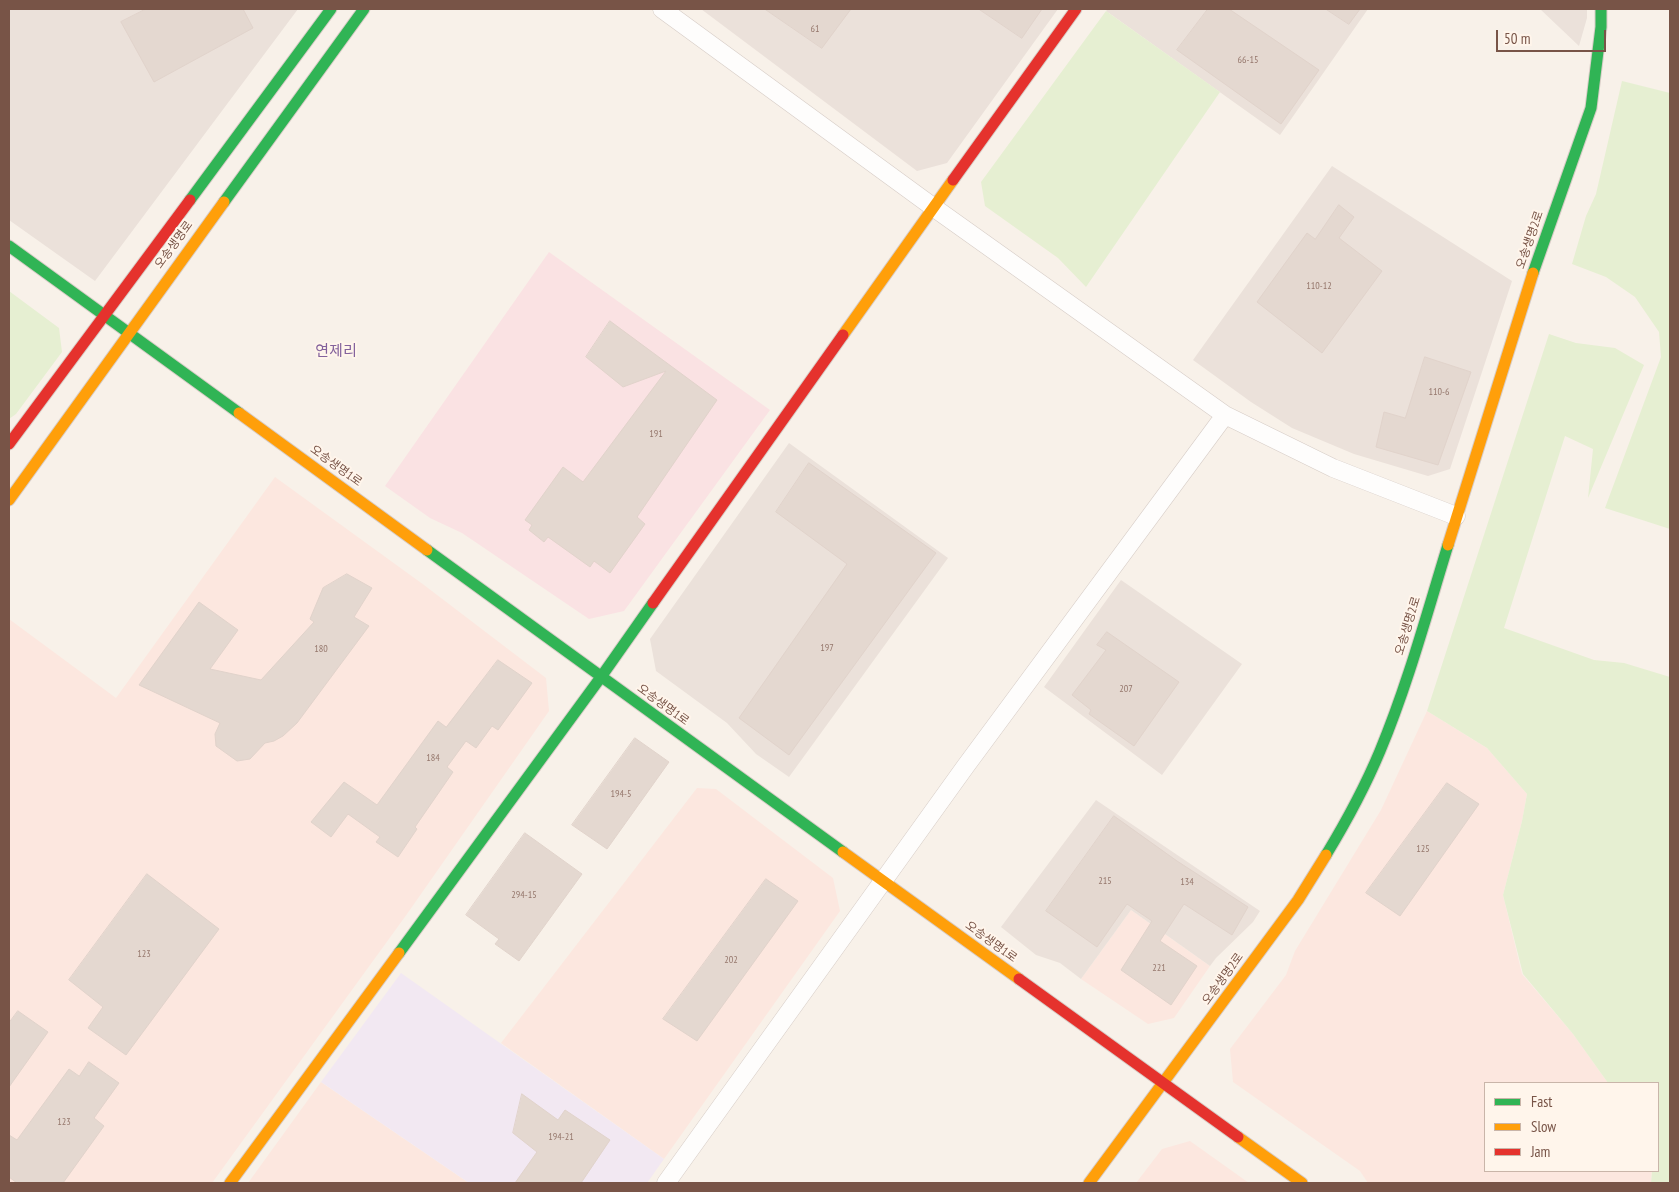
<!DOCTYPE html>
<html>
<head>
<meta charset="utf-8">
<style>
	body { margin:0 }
	#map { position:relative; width:1679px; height:1192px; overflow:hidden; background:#f8f1e9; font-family:"PT Sans Narrow",sans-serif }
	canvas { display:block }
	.frame { position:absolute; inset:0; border:10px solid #785447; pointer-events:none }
	.legend { position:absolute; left:1484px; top:1082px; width:175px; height:90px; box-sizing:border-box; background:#fff5eb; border:1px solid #c9b5a9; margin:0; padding:6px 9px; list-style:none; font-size:15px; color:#785447 }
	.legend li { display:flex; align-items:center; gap:10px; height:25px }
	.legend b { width:25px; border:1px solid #c9b5a9 }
	.scale { position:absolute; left:1496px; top:30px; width:110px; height:22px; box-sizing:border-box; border:2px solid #785447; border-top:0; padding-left:6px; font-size:15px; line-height:18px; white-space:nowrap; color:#785447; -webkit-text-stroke:4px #fff5eb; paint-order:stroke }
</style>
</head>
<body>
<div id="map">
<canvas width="1679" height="1192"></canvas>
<div class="frame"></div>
<ul class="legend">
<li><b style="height:6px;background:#30b455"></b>Fast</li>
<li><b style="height:6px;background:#ff9f0a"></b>Slow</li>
<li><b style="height:6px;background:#e5322d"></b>Jam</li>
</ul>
<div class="scale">50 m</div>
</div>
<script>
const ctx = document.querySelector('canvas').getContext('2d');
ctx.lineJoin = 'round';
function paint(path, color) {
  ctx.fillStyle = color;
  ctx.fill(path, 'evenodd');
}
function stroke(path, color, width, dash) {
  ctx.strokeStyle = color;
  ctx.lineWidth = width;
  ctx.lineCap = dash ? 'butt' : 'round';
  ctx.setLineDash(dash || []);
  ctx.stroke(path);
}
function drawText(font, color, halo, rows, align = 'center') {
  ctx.font = font + ' "PT Sans Narrow","Noto Sans KR",sans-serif';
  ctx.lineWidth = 4;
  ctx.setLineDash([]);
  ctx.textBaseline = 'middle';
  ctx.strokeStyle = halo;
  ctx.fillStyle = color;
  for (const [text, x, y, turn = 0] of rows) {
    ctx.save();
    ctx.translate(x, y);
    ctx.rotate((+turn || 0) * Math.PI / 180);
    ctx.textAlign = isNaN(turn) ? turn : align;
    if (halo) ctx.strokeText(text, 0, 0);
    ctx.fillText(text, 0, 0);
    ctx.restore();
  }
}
const commercial = new Path2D(`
	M 275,477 L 424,585 L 546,678 L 549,711 L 407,914 L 212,1183 L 9,1183 L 9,619 L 116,698 Z
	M 1427,711 L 1487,748 L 1527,794 L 1522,821 L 1503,895 L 1522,974 L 1573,1034 L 1608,1083 L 1485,1083 L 1485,1171 L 1652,1171 L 1651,1183 L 1368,1183 L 1360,1171 L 1233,1082 L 1230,1049 L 1286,975 L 1295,951 L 1381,810 Z
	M 697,788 L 716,789 L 833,878 L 840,911 L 664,1159 L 501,1043 Z
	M 1131,910 L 1210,966 L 1174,1018 L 1148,1024 L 1081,979 Z
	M 321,1082 L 469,1183 L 248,1183 Z
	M 1190,1141 L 1249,1183 L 1136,1183 L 1162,1149 Z`);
const industrial = new Path2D(`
	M 9,9 L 298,9 L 95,281 L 9,220 Z
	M 701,9 L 1058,9 L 947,163 L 917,171 Z
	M 1108,9 L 1368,9 L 1280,135 L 1106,11 Z
	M 1540,9 L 1587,9 L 1587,18 L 1579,46 Z
	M 1332,166 L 1512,281 L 1450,469 L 1428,476 L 1354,454 L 1292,428 L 1251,402 L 1193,360 Z
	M 789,443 L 948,558 L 789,777 L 756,754 L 727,723 L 656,671 L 650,639 Z
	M 1121,580 L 1242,664 L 1162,775 L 1044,687 Z
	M 1096,800 L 1260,911 L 1253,922 L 1216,958 L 1210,966 L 1131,910 L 1081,979 L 1060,963 L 1036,955 L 1001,927 Z`);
const education = new Path2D(`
	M 401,973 L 664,1159 L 647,1183 L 469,1183 L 321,1082 Z`);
const medical = new Path2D(`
	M 549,252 L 770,410 L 624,611 L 589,619 L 462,533 L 430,518 L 385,486 Z`);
const green = new Path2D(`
	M 1106,11 L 1220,92 L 1086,287 L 1058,258 L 985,206 L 981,182 Z
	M 1622,81 L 1670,93 L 1670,529 L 1605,508 L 1661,357 L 1659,332 L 1635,297 L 1606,277 L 1572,264 L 1586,216 L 1596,194 Z
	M 9,291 L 59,328 L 62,352 L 16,414 L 9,419 Z
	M 1549,334 L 1576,343 L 1615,348 L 1644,365 L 1588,498 L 1593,449 L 1565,436 L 1504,628 L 1594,660 L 1624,663 L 1670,677 L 1670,1183 L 1651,1183 L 1652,1171 L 1658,1171 L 1658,1083 L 1608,1083 L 1573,1034 L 1523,974 L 1503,895 L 1522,821 L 1527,794 L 1487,748 L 1427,711 Z`);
const building = new Path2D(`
	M 146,9 L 243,9 L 253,28 L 154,82 L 121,22 Z
	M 765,9 L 851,9 L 822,48 Z
	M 979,9 L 1042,9 L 1022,38 Z
	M 1208,9 L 1229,9 L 1319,70 L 1281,124 L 1177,50 Z
	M 1326,9 L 1360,9 L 1349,24 Z
	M 1339,205 L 1354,217 L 1339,238 L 1382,271 L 1322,353 L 1257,302 L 1307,233 L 1315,239 Z
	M 610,321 L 717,400 L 637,517 L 645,524 L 610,573 L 594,561 L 590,567 L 548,537 L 544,542 L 529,530 L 532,525 L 525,520 L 563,467 L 583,482 L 666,371 L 623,387 L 586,357 Z
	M 1425,357 L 1471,372 L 1438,465 L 1376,447 L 1384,412 L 1405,418 Z
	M 809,463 L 936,553 L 789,755 L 739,718 L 847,564 L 776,512 Z
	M 347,574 L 372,588 L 354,617 L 369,626 L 297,723 L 283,736 L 274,741 L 265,743 L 250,759 L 237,761 L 216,746 L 215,734 L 220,723 L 139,685 L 199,602 L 238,630 L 210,669 L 261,680 L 314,622 L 310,619 L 323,588 Z
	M 1107,632 L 1179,682 L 1134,746 L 1089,714 L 1091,710 L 1072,695 L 1106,650 L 1097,645 Z
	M 498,660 L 532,683 L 498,730 L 492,726 L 476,748 L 466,741 L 447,767 L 453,772 L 415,827 L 417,829 L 398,857 L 376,842 L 380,837 L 348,814 L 331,837 L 311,822 L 344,782 L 377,805 L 438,721 L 446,727 Z
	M 635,738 L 669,762 L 607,849 L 572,825 Z
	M 1447,783 L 1479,804 L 1400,916 L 1366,893 Z
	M 1114,816 L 1177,861 L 1248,907 L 1232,935 L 1184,904 L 1160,941 L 1197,966 L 1171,1005 L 1121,970 L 1152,921 L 1127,904 L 1097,947 L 1046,911 Z
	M 525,833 L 582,874 L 519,961 L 495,944 L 499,939 L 466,915 Z
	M 147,874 L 219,929 L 126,1055 L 88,1028 L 103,1007 L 69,980 Z
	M 766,879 L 798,901 L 697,1041 L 663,1019 Z
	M 18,1011 L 48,1032 L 9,1087 L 9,1023 Z
	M 89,1062 L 119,1083 L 94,1118 L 104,1126 L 63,1183 L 17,1183 L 9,1177 L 9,1135 L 17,1140 L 69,1069 L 79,1076 Z
	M 522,1094 L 558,1120 L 565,1110 L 610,1140 L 581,1183 L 515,1183 L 537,1152 L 513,1133 Z`);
const street = new Path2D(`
	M 662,9 L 933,207 L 1225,415 L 1333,468 L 1456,516
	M 666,1183 L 965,767 L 1225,415`);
const fast = new Path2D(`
	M 190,200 L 331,9
	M 224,202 L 364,9
	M 9,246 L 239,413
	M 1533,273 L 1591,108 L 1601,27 L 1601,9
	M 427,550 L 843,852
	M 1326,855 C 1346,822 1365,787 1380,751 C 1408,684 1427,613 1448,545
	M 399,953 L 601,677 L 653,603`);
const slow = new Path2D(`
	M 843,335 L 953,180
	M 239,413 L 427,550
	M 9,500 L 224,202
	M 1448,545 L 1533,273
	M 843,852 L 1019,979
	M 1238,1137 L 1302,1183
	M 230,1183 L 399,953
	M 1089,1183 L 1298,900 L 1326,855`);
const jam = new Path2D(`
	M 953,180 L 1076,9
	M 9,444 L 190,200
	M 653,603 L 843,335
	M 1019,979 L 1238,1137`);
const numberNames = [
	["61",815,29],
	["66-15",1248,60],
	["110-12",1319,286],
	["110-6",1439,392],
	["191",656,434],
	["197",827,648],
	["180",321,649],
	["207",1126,689],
	["184",433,758],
	["194-5",621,794],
	["125",1423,849],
	["215",1105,881],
	["134",1187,882],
	["294-15",524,895],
	["123",144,954],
	["202",731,960],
	["221",1159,968],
	["123",64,1122],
	["194-21",561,1137]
];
const streetNames = [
	["오송생명2로",1530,240,-71],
	["오송생명로",174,245,-54],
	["오송생명1로",336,466,36],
	["오송생명2로",1408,626,-73],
	["오송생명1로",663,705,36],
	["오송생명1로",991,942,36],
	["오송생명2로",1223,979,-54]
];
const quarterNames = [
	["연제리",336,352]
];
paint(commercial, '#fce7df');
paint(industrial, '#ebe1da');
paint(education, '#f2e8f2');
paint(medical, '#fae2e3');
paint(green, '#e6efd2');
paint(building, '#e4d8d0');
stroke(building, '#e1d3cb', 1);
stroke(street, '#d6ccc6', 19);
stroke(fast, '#d7ccc6', 13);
stroke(slow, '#d7ccc6', 13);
stroke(jam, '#d7ccc6', 13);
stroke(street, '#fefdfc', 18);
stroke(fast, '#30b455', 11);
stroke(slow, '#ff9f0a', 11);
stroke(jam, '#e5322d', 11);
drawText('10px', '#95776c', null, numberNames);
drawText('12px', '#785447', '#fff5eb', streetNames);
drawText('15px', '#83629c', '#fff5eb', quarterNames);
</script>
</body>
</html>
